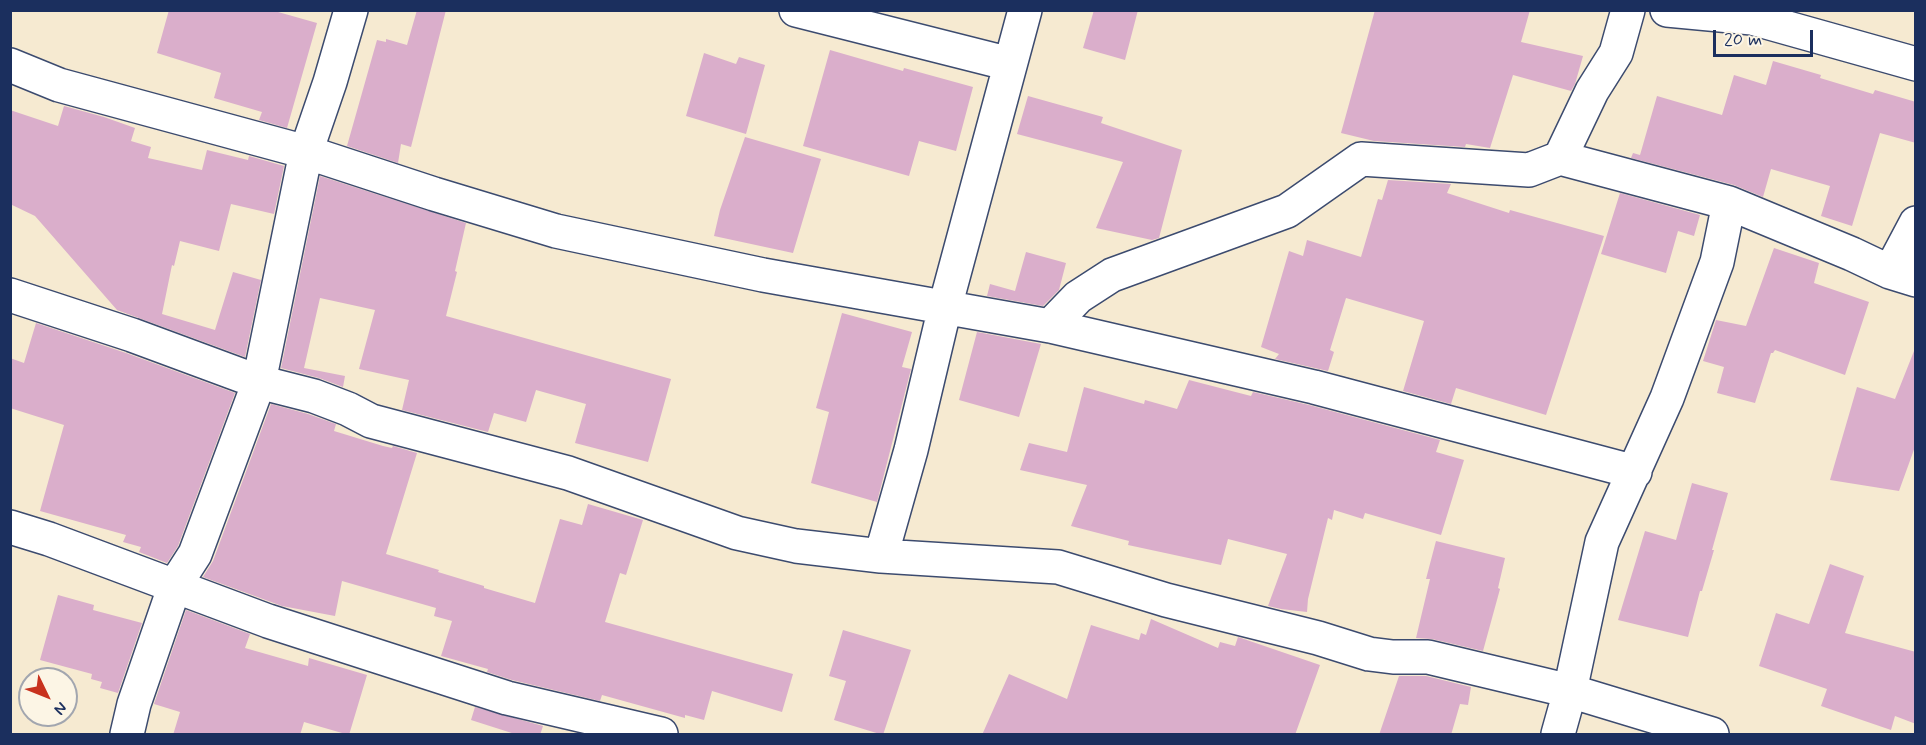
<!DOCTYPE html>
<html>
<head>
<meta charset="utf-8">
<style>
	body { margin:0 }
	#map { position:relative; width:1926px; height:745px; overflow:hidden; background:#f6ead1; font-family:Mynerve,sans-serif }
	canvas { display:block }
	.frame { position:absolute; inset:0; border:12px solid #1b2f5e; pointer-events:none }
	.north { position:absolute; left:18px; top:667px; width:60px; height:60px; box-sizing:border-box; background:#fcf5e5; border:2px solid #a2a6af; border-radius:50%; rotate:133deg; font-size:16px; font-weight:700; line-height:24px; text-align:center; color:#1b2f5e }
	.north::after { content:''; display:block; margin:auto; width:21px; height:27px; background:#c8321e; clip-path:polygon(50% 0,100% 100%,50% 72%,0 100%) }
	.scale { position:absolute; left:1713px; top:30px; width:100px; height:27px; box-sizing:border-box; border:3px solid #1b2f5e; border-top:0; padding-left:8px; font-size:18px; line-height:21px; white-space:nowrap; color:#1b2f5e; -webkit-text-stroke:4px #fcf5e5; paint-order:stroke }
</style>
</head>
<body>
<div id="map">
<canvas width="1926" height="745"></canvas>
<div class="frame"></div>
<div class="north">N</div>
<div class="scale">20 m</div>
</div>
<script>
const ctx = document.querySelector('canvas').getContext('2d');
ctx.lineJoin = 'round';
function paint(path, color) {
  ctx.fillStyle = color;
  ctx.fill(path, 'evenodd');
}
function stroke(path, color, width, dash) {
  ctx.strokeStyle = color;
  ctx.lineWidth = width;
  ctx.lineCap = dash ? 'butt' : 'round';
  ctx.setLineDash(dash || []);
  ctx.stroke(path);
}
const building = new Path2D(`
	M 169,10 L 271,10 L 317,23 L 287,128 L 259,120 L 262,112 L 214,98 L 221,73 L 157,53 Z
	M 417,10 L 446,10 L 411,147 L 401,144 L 398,163 L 347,146 L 377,40 L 386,42 L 386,39 L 407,45 Z
	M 1094,10 L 1138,10 L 1125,60 L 1083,48 Z
	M 1375,10 L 1530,10 L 1521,42 L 1583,56 L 1575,84 L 1571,91 L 1513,75 L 1490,148 L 1466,144 L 1465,147 L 1374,141 L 1341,133 Z
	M 830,50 L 903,71 L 904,68 L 973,87 L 956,151 L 919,141 L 909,176 L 803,146 Z
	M 704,53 L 736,64 L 739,57 L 765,65 L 746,134 L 686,116 Z
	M 1773,61 L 1821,75 L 1820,78 L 1873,94 L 1875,90 L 1916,102 L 1916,143 L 1880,133 L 1852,226 L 1821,216 L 1830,186 L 1771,169 L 1763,197 L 1734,185 L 1631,158 L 1633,153 L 1640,155 L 1657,96 L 1722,115 L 1734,75 L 1766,85 Z
	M 1028,96 L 1103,117 L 1101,123 L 1182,150 L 1159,238 L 1152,240 L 1096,228 L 1123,162 L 1017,134 Z
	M 64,106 L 104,117 L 135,128 L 131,141 L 151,147 L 148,158 L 202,170 L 207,150 L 248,160 L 249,156 L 284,166 L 274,214 L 231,204 L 219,251 L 180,241 L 174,266 L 172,265 L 162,314 L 215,330 L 233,272 L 261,280 L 245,357 L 117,310 L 35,216 L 10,204 L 10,110 L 58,126 Z
	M 745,137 L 821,159 L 793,253 L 714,236 L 720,210 Z
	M 320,176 L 466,223 L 455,271 L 457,272 L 446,316 L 671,379 L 648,462 L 575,443 L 586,404 L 536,390 L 526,422 L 494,413 L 488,432 L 402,410 L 409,380 L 359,369 L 375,310 L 320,298 L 304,368 L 345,376 L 343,387 L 319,378 L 281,368 Z
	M 1388,180 L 1451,184 L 1447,193 L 1509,213 L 1510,210 L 1604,236 L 1546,415 L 1456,388 L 1451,404 L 1403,391 L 1424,321 L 1346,298 L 1330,350 L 1334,352 L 1328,371 L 1275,359 L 1279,354 L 1261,347 L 1289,251 L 1303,256 L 1307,240 L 1361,257 L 1378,199 L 1382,200 Z
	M 1620,193 L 1700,215 L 1694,236 L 1678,231 L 1666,273 L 1601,254 Z
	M 1774,248 L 1819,263 L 1814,283 L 1869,302 L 1845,375 L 1775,350 L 1773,353 L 1771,353 L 1755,403 L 1717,393 L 1724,367 L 1703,361 L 1716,320 L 1746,326 Z
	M 1026,252 L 1066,263 L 1059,290 L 1043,306 L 987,296 L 990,284 L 1015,291 Z
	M 842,313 L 912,332 L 902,367 L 911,369 L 877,502 L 811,483 L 829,412 L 816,408 Z
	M 36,323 L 126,353 L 235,393 L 178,546 L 167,563 L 139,552 L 141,547 L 123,542 L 126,535 L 40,511 L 64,425 L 10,408 L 10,358 L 24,363 Z
	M 977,332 L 1041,344 L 1019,417 L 959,400 Z
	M 1914,351 L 1916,352 L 1916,444 L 1899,491 L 1830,480 L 1857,387 L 1895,399 Z
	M 1189,380 L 1251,396 L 1253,392 L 1309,405 L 1440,440 L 1436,452 L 1464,460 L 1441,535 L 1365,513 L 1363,519 L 1334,510 L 1332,520 L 1328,518 L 1308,599 L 1307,612 L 1281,609 L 1268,606 L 1287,554 L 1228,539 L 1221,565 L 1128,545 L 1129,541 L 1071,526 L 1087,485 L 1020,470 L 1029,443 L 1067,452 L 1084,387 L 1144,404 L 1145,400 L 1177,409 Z
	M 271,404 L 308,414 L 336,424 L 334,431 L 383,446 L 392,448 L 393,446 L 417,453 L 386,554 L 439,570 L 438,572 L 484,586 L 484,588 L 535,603 L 560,519 L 582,525 L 588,504 L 643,520 L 626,575 L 620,573 L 605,622 L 793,674 L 782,712 L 712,691 L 704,720 L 685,715 L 685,718 L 602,695 L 600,701 L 512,680 L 487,672 L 488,669 L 441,656 L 452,621 L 434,616 L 436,608 L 342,581 L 335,616 L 282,606 L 203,577 L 213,561 Z
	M 1692,483 L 1728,493 L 1712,550 L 1714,550 L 1702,591 L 1700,591 L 1688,637 L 1618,620 L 1645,531 L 1676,540 Z
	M 1436,541 L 1505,558 L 1498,588 L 1500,589 L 1483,651 L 1432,639 L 1416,638 L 1430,579 L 1426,579 Z
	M 1830,564 L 1864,576 L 1845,633 L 1916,652 L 1916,724 L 1895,716 L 1891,730 L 1821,706 L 1827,689 L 1759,666 L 1776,613 L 1809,624 Z
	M 58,595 L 94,605 L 93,610 L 142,623 L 118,693 L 100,688 L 102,682 L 91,679 L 92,674 L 40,660 Z
	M 186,610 L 250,634 L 245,648 L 308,666 L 309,658 L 367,675 L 349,735 L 304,722 L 300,735 L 173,735 L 180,712 L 154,704 Z
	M 1151,619 L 1218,648 L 1220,642 L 1235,646 L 1238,637 L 1320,665 L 1295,735 L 982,735 L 1009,674 L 1067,699 L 1091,625 L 1139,640 L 1141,633 L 1146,635 Z
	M 843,630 L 911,650 L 883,735 L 834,720 L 846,681 L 829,676 Z
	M 1399,676 L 1426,676 L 1471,687 L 1468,705 L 1460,704 L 1451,735 L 1379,735 Z
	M 475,707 L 543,726 L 540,735 L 518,735 L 471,720 Z`);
const minor = new Path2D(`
	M 796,10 L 1010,64
	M 1667,10 L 1752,18 L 1916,64
	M 10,65 L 59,85 L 306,152 L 434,194 L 556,231 L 763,275 L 1050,326 L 1314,387 L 1635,472
	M 1560,158 L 1729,203
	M 1890,272 L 1916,223
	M 10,295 L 132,335 L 259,382 L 314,396 L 348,409 L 371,421 L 568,473 L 737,533 L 796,546 L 881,556 L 911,450 L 945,307 L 1025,10
	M 1050,326 L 1078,297 L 1112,275 L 1287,211 L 1361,159 L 1529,170 L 1560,158 L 1592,91 L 1616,53 L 1628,10
	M 10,527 L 49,539 L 268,621 L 507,698 L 661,734
	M 881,556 L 1058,567 L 1166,600 L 1318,638 L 1369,654 L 1393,657 L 1428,657 L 1570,691 L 1712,734
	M 127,734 L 134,704 L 175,585 L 195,554 L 259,382 L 306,152 L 330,82 L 351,10
	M 1558,734 L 1570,691 L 1602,542 L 1667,398 L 1717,262 L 1729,203 L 1852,254 L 1890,272 L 1916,280`);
paint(building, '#daaecb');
stroke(minor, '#3c4b6f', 36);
stroke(minor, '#fff', 33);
</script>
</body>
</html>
